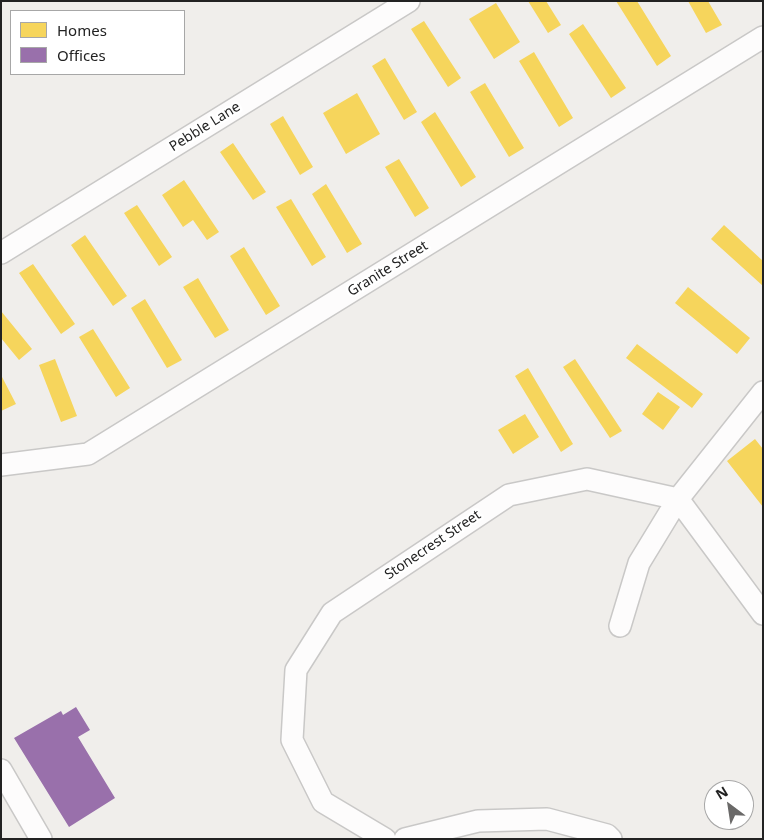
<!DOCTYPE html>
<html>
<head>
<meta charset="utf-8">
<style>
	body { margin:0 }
	#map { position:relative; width:764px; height:840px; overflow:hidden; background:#f0eeeb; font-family:"Noto Sans",sans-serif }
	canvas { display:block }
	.frame { position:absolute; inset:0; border:2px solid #222; pointer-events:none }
	.legend { position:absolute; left:10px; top:10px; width:175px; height:65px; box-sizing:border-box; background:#fff; border:1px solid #a7a7a7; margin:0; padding:6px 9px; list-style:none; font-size:15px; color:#222 }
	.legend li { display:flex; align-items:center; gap:10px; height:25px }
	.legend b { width:25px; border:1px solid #a7a7a7 }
	.north { position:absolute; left:704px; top:780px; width:50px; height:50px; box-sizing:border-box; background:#fff; border:1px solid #a7a7a7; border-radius:50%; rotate:329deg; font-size:14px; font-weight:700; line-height:20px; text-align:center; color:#222 }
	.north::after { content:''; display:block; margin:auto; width:18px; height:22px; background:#6a6968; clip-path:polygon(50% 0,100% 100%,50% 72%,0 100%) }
</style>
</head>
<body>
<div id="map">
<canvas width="764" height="840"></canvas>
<div class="frame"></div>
<ul class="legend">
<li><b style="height:14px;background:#f6d55c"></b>Homes</li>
<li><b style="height:14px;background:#9970ab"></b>Offices</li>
</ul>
<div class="north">N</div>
</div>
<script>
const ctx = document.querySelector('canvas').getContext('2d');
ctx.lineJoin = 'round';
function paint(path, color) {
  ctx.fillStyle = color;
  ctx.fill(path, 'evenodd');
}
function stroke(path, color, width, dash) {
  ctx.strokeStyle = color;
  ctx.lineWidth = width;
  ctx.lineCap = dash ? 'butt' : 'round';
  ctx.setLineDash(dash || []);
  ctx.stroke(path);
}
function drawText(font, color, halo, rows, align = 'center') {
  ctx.font = font + ' "Noto Sans",sans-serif';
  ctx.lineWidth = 5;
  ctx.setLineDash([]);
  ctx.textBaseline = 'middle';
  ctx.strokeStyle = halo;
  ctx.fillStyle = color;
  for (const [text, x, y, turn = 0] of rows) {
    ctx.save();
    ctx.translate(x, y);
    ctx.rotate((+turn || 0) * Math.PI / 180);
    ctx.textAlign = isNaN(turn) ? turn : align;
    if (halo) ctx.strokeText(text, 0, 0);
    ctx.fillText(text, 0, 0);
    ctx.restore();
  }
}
const homes = new Path2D(`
	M 528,1 L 546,1 L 561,25 L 548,33 Z
	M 616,1 L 637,1 L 671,56 L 657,66 Z
	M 688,1 L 708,1 L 722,25 L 706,33 Z
	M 496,3 L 520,42 L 494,59 L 469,19 Z
	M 424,21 L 461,78 L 448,87 L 411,29 Z
	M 583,24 L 626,88 L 611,98 L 569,34 Z
	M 534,52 L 573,118 L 559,127 L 519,61 Z
	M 385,58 L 417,112 L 404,120 L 372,66 Z
	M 485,83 L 524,148 L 509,157 L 470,92 Z
	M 357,93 L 380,134 L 346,154 L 323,113 Z
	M 435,112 L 476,177 L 461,187 L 421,122 Z
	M 283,116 L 313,167 L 300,175 L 270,124 Z
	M 233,143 L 266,192 L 253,200 L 220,152 Z
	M 399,159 L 429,208 L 415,217 L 385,167 Z
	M 184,180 L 219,232 L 207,240 L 193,220 L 183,227 L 162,195 Z
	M 326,184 L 362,244 L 347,253 L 312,194 Z
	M 291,199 L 326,257 L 312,266 L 276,207 Z
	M 137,205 L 172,257 L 159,266 L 124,213 Z
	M 724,225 L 763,261 L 763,286 L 711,239 Z
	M 85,235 L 127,296 L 113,306 L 71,245 Z
	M 244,247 L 280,306 L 266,315 L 230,256 Z
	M 33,264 L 75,324 L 61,334 L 19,273 Z
	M 198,278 L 229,330 L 215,338 L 183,287 Z
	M 688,287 L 750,338 L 737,354 L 675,303 Z
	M 145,299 L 182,360 L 167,368 L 131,308 Z
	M 1,311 L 32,349 L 19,360 L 1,338 Z
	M 93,329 L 130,388 L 116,397 L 79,337 Z
	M 637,344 L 703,394 L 692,408 L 626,358 Z
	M 55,359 L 77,416 L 61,422 L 39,365 Z
	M 575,359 L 622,431 L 610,438 L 563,367 Z
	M 528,368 L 573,444 L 561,452 L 515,376 Z
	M 1,375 L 16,404 L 1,411 Z
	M 658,392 L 680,407 L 663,430 L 642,414 Z
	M 525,414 L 539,437 L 513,454 L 498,430 Z
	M 755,439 L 763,449 L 763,507 L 727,461 Z`);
const offices = new Path2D(`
	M 76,707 L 90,730 L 78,737 L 115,798 L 69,827 L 14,738 L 61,711 L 63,715 Z`);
const minor = new Path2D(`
	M 1,253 L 409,1
	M 1,465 L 88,454 L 763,37
	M 620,626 L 639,563 L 678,499 L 763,614
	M 1,770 L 41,839
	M 385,839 L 323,802 L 292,740 L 296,670 L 332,613 L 509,495 L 587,479 L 678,499 L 763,392
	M 405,839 L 478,821 L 547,819 L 607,835 L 611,839`);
const streetNames = [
	["Pebble Lane",205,127,-32],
	["Granite Street",388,269,-32],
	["Stonecrest Street",433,545,-34]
];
paint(homes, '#f6d55c');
paint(offices, '#9970ab');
stroke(minor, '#c9c8c7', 24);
stroke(minor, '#fdfcfc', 21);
drawText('14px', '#222', '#fff', streetNames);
</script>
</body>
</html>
